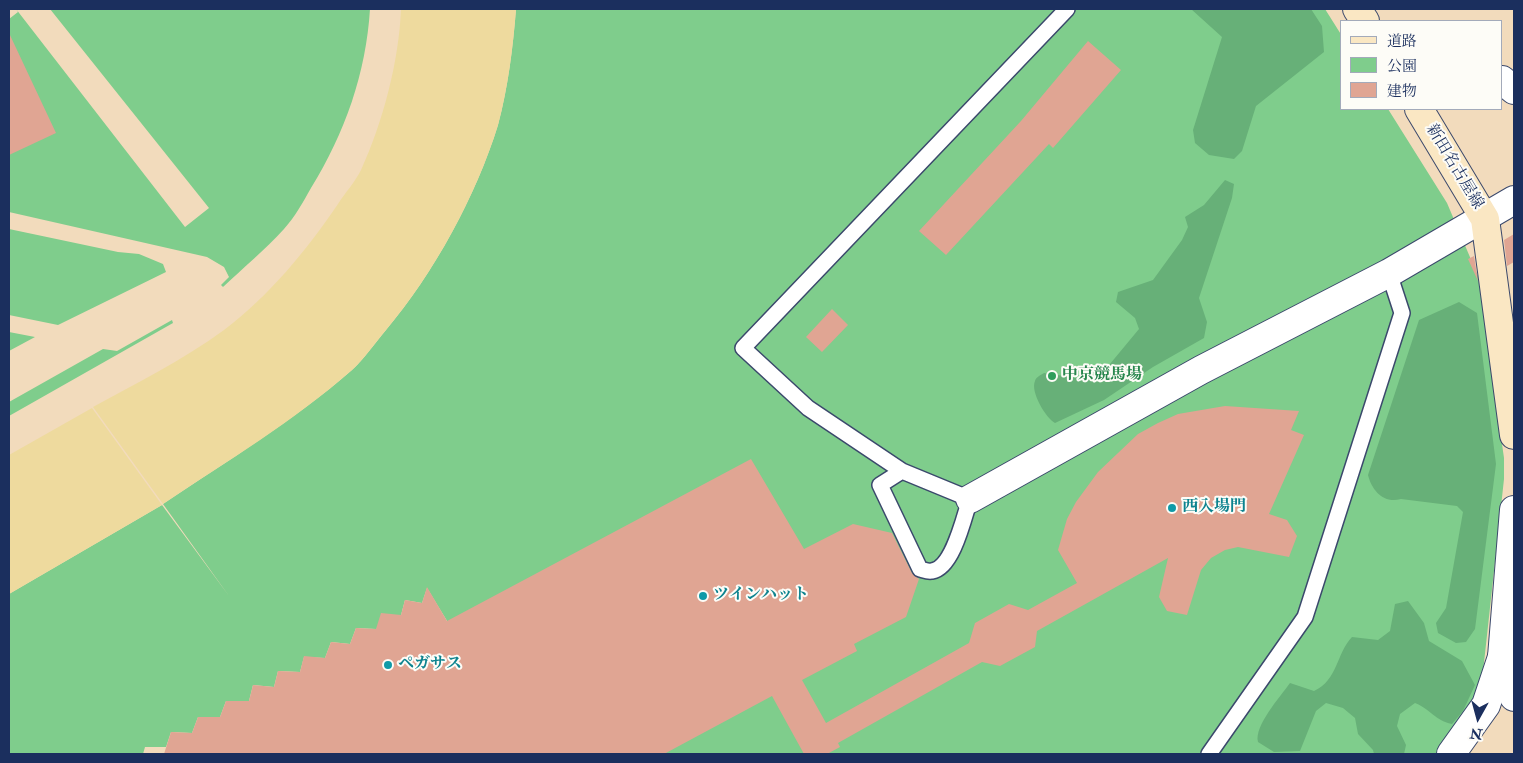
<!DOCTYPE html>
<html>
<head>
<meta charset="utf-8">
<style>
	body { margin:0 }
	#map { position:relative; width:1523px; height:763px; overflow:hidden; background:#f2dbbc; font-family:"IM FELL Double Pica","Noto Serif JP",serif }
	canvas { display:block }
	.frame { position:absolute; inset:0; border:10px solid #1b2f5e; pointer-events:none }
	.legend { position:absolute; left:1340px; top:20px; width:162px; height:90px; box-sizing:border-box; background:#fdfcf7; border:1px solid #a3aaba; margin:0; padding:6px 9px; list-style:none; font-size:15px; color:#1b2f5e }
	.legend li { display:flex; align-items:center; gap:10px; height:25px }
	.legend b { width:25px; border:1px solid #a3aaba }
	.north { position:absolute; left:1453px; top:693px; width:50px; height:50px; -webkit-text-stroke:4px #fdfcf7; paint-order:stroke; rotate:187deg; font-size:14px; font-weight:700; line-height:20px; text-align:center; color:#1b2f5e }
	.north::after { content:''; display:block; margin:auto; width:18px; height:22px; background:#1b2f5e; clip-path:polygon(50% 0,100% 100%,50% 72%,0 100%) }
</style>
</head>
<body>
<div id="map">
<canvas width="1523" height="763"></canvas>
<div class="frame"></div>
<ul class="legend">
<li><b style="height:6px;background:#fae7c3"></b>道路</li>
<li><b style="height:14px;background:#7fcd8c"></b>公園</li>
<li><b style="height:14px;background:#e0a593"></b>建物</li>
</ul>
<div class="north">N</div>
</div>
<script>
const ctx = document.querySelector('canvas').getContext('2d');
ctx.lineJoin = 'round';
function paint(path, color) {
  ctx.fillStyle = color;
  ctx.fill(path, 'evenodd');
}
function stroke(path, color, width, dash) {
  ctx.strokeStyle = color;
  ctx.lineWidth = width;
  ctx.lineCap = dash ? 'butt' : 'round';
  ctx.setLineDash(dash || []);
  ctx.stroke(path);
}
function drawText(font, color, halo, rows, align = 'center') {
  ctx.font = font + ' "IM FELL Double Pica","Noto Serif JP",serif';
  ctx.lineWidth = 4;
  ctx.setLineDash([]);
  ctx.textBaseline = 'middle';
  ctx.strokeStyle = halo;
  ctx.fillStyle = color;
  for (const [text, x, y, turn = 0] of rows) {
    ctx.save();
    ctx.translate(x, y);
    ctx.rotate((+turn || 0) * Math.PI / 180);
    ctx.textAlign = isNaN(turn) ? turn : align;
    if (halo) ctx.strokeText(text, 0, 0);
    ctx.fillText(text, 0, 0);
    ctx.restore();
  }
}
const green = new Path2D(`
	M 16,9 L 185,227 L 209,208 L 50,9 L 370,9 C 366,73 345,133 311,188 C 303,202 295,217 284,229 C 265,250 243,268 223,287 L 221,285 L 229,277 L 224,267 L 207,257 L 9,212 L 9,19 L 18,12 Z
	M 516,9 L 1325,9 L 1342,36 L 1342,109 L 1388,109 L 1447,203 L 1478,276 L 1504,458 L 1504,479 L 1482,681 L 1477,698 L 1437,754 L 528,754 L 427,588 L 422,603 L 405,600 L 401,615 L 376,629 L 356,628 L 350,644 L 331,642 L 325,658 L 304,657 L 300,672 L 278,671 L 274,687 L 253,685 L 249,701 L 226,701 L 220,717 L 198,717 L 192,733 L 171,732 L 166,747 L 145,747 L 143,754 L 9,754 L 9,594 L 162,505 L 229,596 L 163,504 C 227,461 293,421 352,370 C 364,359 375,343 386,330 C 434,273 476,196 498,125 C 508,88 513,47 516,9 Z
	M 9,229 L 118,252 L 139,254 L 163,264 L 166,272 L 58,325 L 9,315 Z
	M 172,320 L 173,323 L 9,416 L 9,402 L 103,349 L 117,351 Z
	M 9,332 L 35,337 L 9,351 Z`);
const forest = new Path2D(`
	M 1191,9 L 1311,9 L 1322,26 L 1324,52 L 1256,106 L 1242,151 L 1234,159 L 1209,155 L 1195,143 L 1193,130 L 1222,37 Z
	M 1225,180 L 1234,184 L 1232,198 L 1199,298 L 1207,322 L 1204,338 L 1153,367 L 1104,400 L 1055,423 C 1046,418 1030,392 1035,381 C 1036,377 1041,375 1044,373 L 1084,379 L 1100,376 L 1139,329 L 1135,318 L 1116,302 L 1118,292 L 1153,280 L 1182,240 L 1188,227 L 1185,217 L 1204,205 Z
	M 1459,302 L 1477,313 L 1496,464 L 1475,629 L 1466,642 L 1456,643 L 1438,633 L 1436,623 L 1446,608 L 1463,512 L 1457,506 L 1401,499 C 1384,504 1372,491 1368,475 L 1419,320 Z
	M 1408,601 L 1424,623 L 1429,641 L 1462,661 L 1475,685 L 1463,711 L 1452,724 C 1434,720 1432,710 1415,703 L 1400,714 L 1397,726 L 1406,745 L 1404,754 L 1374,754 L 1373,750 L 1358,734 L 1355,718 L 1343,708 L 1326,703 L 1316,711 L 1300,751 L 1274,752 L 1258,742 C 1254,726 1280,697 1290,683 L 1314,691 C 1338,680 1336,654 1352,637 L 1378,640 L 1390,631 L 1395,604 Z`);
const sand = new Path2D(`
	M 401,9 L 516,9 C 513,47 508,88 498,125 C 476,196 434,273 386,330 C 375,343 364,359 352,370 C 293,422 227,461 163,504 L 93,407 C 137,383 183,360 224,330 C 269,296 306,251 338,204 C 345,193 355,182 361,170 C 383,122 399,61 401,9 Z
	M 92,408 L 162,505 L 9,594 L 9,455 Z`);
const building = new Path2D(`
	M 9,33 L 56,133 L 9,155 Z
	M 1088,41 L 1121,70 L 1053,148 L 1049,144 L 946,255 L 919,231 L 1021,121 Z
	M 1514,234 L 1514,262 L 1507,266 L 1504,240 Z
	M 1474,256 L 1478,281 L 1468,259 Z
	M 832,309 L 848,325 L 822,352 L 806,337 Z
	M 1225,406 L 1299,411 L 1291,430 L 1304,435 L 1269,514 L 1287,520 L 1297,536 L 1289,557 L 1238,547 L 1225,550 L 1211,558 L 1201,570 L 1187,615 L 1167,611 L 1159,597 L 1168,558 L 1037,631 L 1035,647 L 1000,666 L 982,662 L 838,743 L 840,747 L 827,754 L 804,754 L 772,696 L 664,754 L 164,754 L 171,732 L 192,733 L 198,717 L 220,717 L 226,701 L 249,701 L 253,685 L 274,687 L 278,671 L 300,672 L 304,656 L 325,658 L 331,642 L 350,644 L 356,628 L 376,629 L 381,613 L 401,615 L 405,600 L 422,603 L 427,587 L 447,621 L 751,459 L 804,549 L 853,524 L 892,533 L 912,573 L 919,579 L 906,617 L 854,644 L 857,651 L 802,680 L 826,723 L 969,643 L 975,623 L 1009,604 L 1028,610 L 1077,583 L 1058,550 L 1067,519 L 1076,502 L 1098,472 L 1138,434 L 1158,423 L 1178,414 Z`);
const service = new Path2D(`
	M 902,471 L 808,408 L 743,348 L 1067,9
	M 902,471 L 970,499 C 964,517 953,568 932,571 C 928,572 924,570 920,569 L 880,485 Z
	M 1209,754 L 1305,617 L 1402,313 L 1389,273`);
const minor = new Path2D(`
	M 1451,754 L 1486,705 L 1502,657`);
const tertiary = new Path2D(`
	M 1502,80 L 1514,90
	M 970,499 L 1201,370 L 1389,273 L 1514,200
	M 1514,510 L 1502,657 L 1514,697`);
const secondary = new Path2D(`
	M 1357,9 L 1365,21
	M 1419,109 L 1485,219 L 1514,435`);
const markers = [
	[1052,376,5,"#2e9e5b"],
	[1172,508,5,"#0f9aa8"],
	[703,596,5,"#0f9aa8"],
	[388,665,5,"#0f9aa8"]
];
const streetNames = [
	["新田名古屋線",1454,167,59]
];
const leisureNames = [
	["中京競馬場",1062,376]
];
const cultureNames = [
	["西入場門",1182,508],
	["ツインハット",713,596],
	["ペガサス",398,665]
];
paint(green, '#7fcd8c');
paint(forest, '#67b078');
paint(sand, '#eeda9e');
paint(building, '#e0a593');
stroke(service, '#3b496c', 18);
stroke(minor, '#3b496c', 30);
stroke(tertiary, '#3b496c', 30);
stroke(secondary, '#3b496c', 30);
stroke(service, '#fff', 15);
stroke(minor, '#fff', 28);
stroke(tertiary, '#fff', 28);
stroke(secondary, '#fae7c3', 28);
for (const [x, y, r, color] of markers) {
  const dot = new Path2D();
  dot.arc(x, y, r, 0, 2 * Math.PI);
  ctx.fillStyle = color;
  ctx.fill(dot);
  stroke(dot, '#fdfcf7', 2);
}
drawText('16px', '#1b2f5e', '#fdfcf7', streetNames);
drawText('bold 16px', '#27864d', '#fdfcf7', leisureNames, 'left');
drawText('bold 16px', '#0d838f', '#fdfcf7', cultureNames, 'left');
</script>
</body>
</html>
